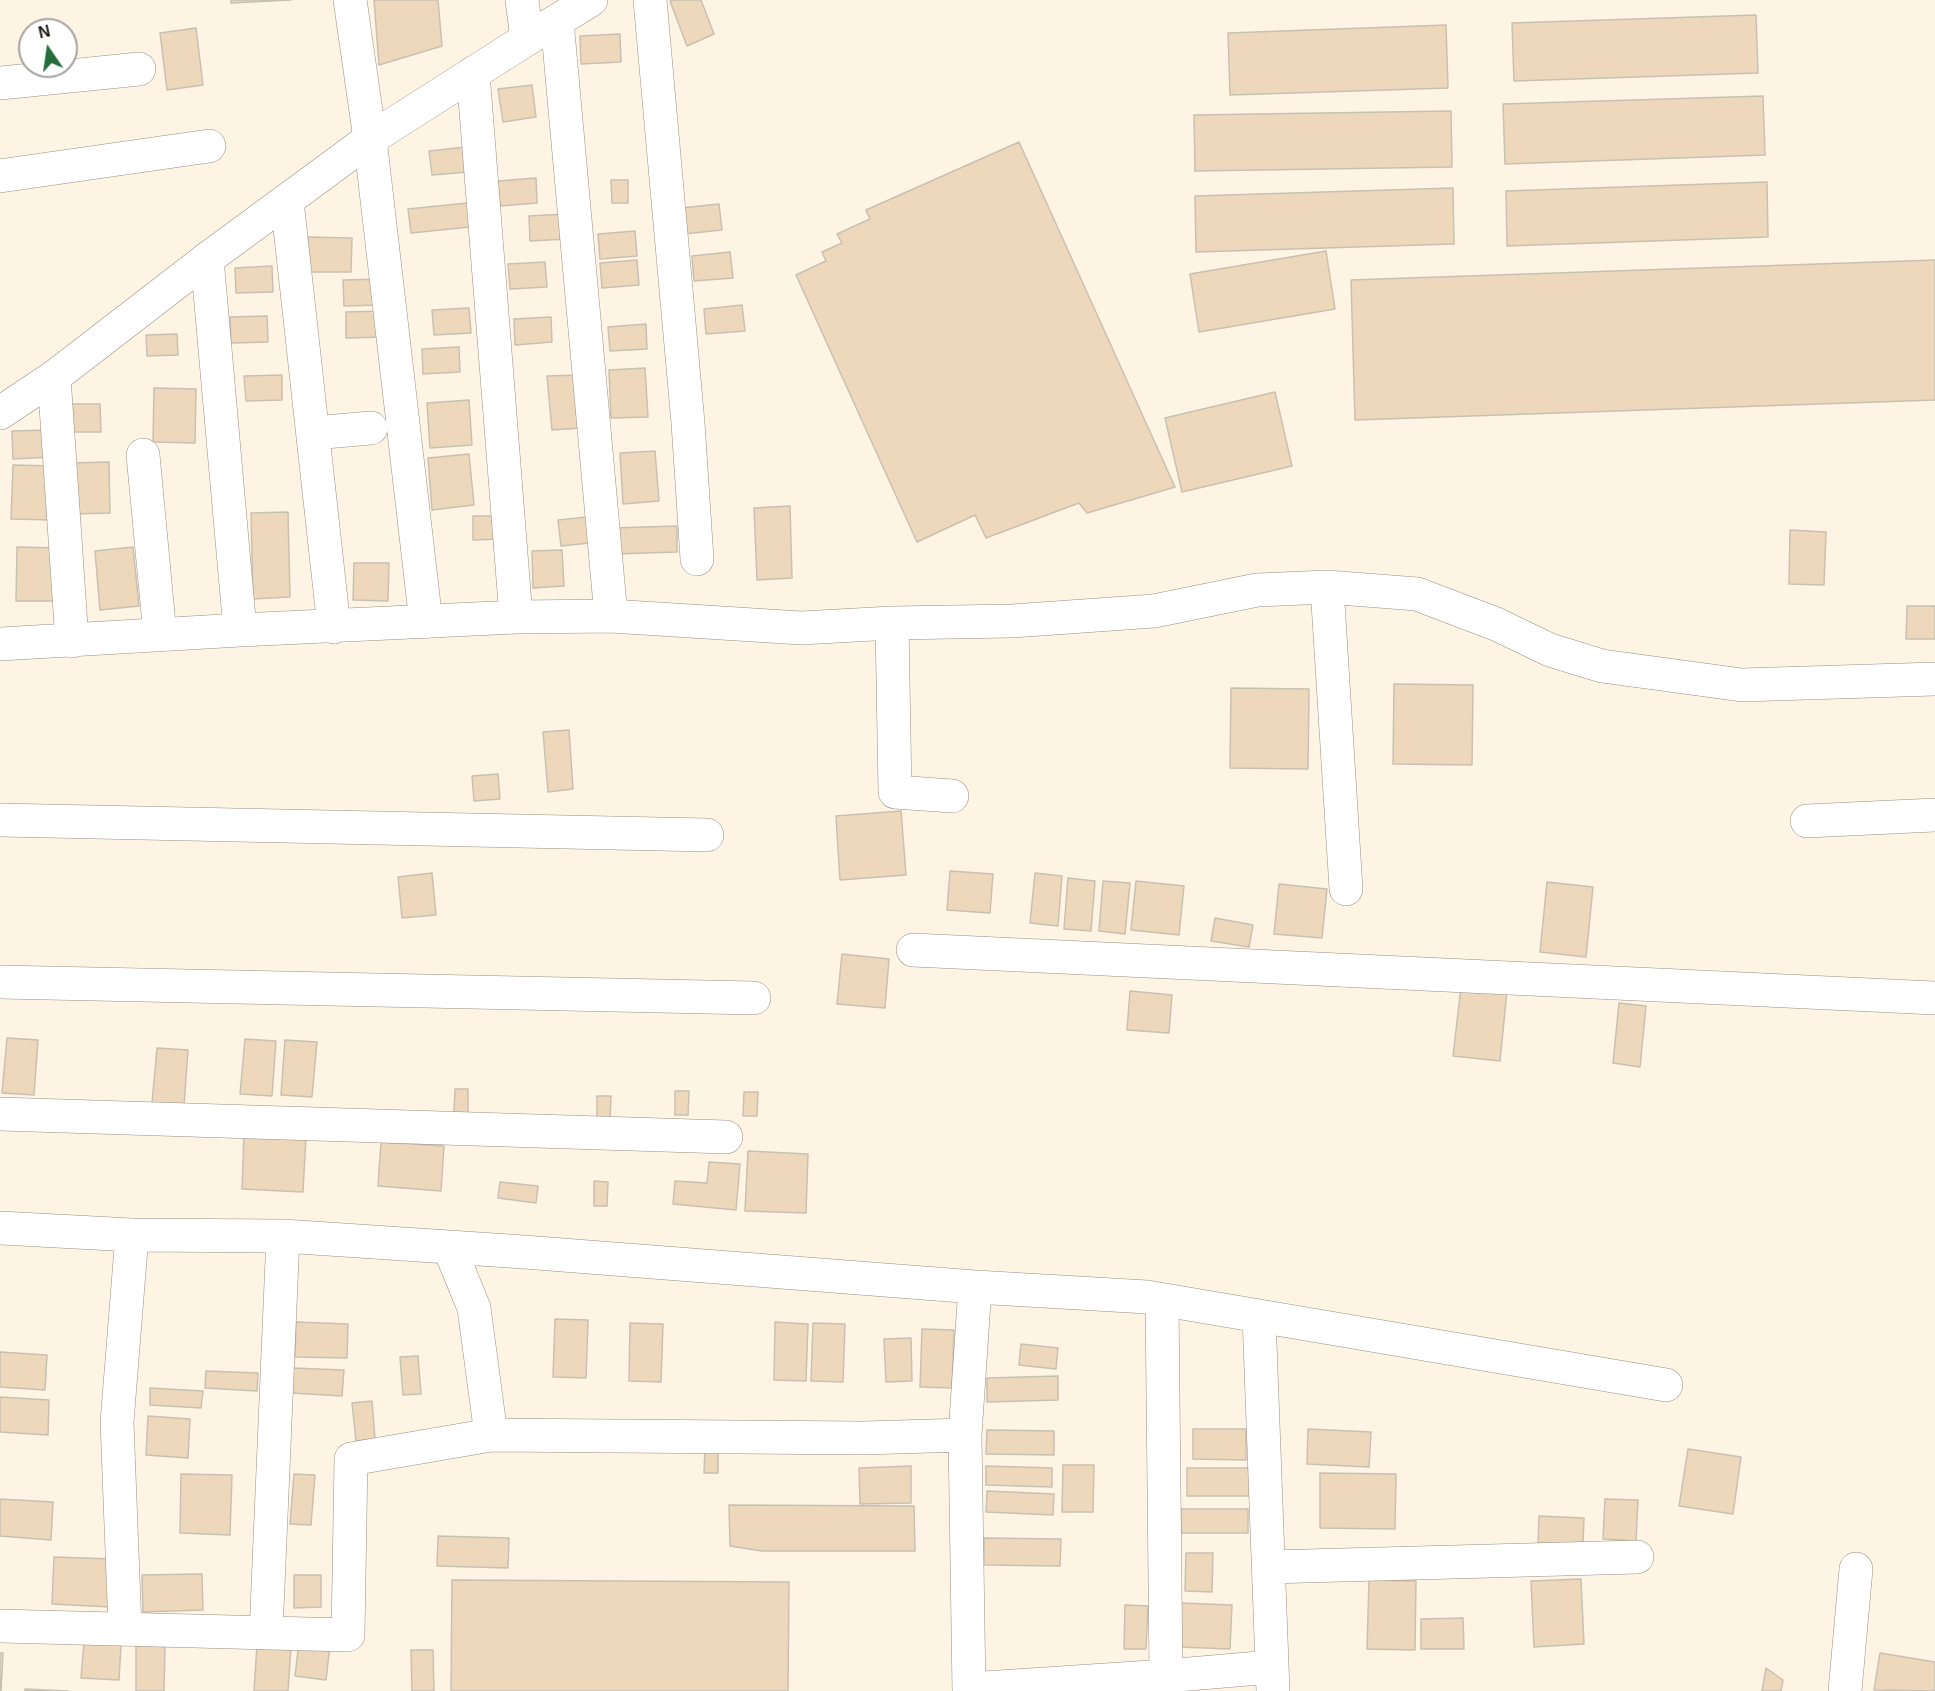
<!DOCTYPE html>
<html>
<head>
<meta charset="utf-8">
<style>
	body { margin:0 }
	#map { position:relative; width:1935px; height:1691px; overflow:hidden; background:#fef4e4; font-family:Arial,sans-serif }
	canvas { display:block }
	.north { position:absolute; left:18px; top:18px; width:60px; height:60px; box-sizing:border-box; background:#fff; border:2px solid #a4a3a1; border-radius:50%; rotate:347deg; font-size:16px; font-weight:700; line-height:24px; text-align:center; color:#1c1913 }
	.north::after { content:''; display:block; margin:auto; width:21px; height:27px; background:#256d3a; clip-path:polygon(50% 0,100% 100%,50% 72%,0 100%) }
</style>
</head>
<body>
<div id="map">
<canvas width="1935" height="1691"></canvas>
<div class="north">N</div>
</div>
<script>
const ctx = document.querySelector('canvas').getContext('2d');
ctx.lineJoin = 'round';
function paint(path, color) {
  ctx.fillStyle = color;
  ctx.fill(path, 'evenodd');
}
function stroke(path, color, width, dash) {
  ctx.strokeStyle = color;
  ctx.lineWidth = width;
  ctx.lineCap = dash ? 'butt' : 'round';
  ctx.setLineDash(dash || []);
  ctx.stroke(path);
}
const building = new Path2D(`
	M 231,0 L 291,0 L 231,3 Z
	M 374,0 L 438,0 L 442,46 L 379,65 Z
	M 672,0 L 701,0 L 714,34 L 687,46 L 670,1 Z
	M 1756,15 L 1758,73 L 1514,81 L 1512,23 Z
	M 1446,25 L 1448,88 L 1230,95 L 1228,33 Z
	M 196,28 L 203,85 L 167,90 L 160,33 Z
	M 620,34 L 621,62 L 581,64 L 580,36 Z
	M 532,85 L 536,117 L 503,122 L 498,89 Z
	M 1763,96 L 1765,155 L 1505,164 L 1503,104 Z
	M 1451,111 L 1452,167 L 1195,171 L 1194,115 Z
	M 1019,142 L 1175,487 L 1087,513 L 1079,503 L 986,538 L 975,515 L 917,542 L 796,275 L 826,261 L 822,252 L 842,243 L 837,234 L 870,219 L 866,210 Z
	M 466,147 L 469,172 L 432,175 L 429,151 Z
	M 536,178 L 537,203 L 500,206 L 498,181 Z
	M 611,180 L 628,180 L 628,203 L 612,203 Z
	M 1767,182 L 1768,237 L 1507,246 L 1506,191 Z
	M 1453,188 L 1454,244 L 1196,252 L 1195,196 Z
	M 477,202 L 480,226 L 411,233 L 408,209 Z
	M 719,204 L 722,230 L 684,234 L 681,208 Z
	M 566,214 L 567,239 L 530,241 L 529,216 Z
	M 635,231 L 637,256 L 600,259 L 598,234 Z
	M 308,237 L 352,238 L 351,272 L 308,272 Z
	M 1326,251 L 1335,309 L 1199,332 L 1190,274 Z
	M 730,252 L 733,278 L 694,281 L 692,256 Z
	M 637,260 L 639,285 L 602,288 L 600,263 Z
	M 1935,260 L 1935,400 L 1355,420 L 1351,280 Z
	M 545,262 L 547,287 L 510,289 L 508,264 Z
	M 272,266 L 273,292 L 236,293 L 235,268 Z
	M 381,279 L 381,305 L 344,306 L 343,280 Z
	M 742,305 L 745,331 L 706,334 L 704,309 Z
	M 469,308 L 471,333 L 434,335 L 432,310 Z
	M 383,311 L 384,337 L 346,338 L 346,312 Z
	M 267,316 L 268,342 L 231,343 L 230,317 Z
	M 551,317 L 552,342 L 515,345 L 514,319 Z
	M 646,324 L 647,349 L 610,351 L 608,327 Z
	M 177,334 L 178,355 L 147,356 L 146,335 Z
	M 459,347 L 460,372 L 423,374 L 422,349 Z
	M 645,368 L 648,417 L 611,418 L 609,370 Z
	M 282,375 L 282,400 L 246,401 L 244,376 Z
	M 579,375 L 581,428 L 552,430 L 547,376 Z
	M 154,388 L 196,389 L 195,443 L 153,442 Z
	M 1275,392 L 1292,466 L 1182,492 L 1165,418 Z
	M 469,400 L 472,445 L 430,448 L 427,403 Z
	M 66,404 L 100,404 L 101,432 L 67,432 Z
	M 51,430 L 52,457 L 13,459 L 12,431 Z
	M 655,451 L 659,501 L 623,504 L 620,453 Z
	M 469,454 L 474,505 L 432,510 L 428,458 Z
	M 109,462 L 110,513 L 72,514 L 70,463 Z
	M 13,465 L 55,466 L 53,520 L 11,519 Z
	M 790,506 L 792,578 L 757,580 L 754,508 Z
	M 288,512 L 290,597 L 253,599 L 251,513 Z
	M 473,516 L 500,516 L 500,539 L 473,540 Z
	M 596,516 L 599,542 L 561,546 L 558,520 Z
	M 677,526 L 677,552 L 615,554 L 613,528 Z
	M 1790,530 L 1826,532 L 1824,585 L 1789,584 Z
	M 17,547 L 59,548 L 58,601 L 16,601 Z
	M 133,547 L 139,606 L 100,610 L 95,551 Z
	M 562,550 L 564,586 L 533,588 L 532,551 Z
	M 354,563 L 389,563 L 388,601 L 353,600 Z
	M 1907,606 L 1935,606 L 1935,639 L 1906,639 Z
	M 1394,684 L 1473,685 L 1472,765 L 1393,764 Z
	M 1231,688 L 1309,689 L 1308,769 L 1230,768 Z
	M 569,730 L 573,789 L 548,792 L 543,732 Z
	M 498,774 L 500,799 L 474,801 L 472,776 Z
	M 901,811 L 906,875 L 840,880 L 836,816 Z
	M 950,871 L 993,874 L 990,913 L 947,910 Z
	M 432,873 L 436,915 L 402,918 L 398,877 Z
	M 1035,873 L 1062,876 L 1058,926 L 1030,923 Z
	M 1068,878 L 1095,881 L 1091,931 L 1064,929 Z
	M 1103,881 L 1130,883 L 1125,934 L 1099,931 Z
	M 1136,881 L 1184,886 L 1179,935 L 1131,930 Z
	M 1547,882 L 1593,887 L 1586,957 L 1540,952 Z
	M 1279,884 L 1327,889 L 1322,938 L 1274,934 Z
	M 1215,918 L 1253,925 L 1249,947 L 1211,941 Z
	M 842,954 L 889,959 L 885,1008 L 837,1004 Z
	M 1461,987 L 1507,991 L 1500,1061 L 1453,1056 Z
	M 1130,991 L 1172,995 L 1169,1033 L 1127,1030 Z
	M 1619,1003 L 1646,1006 L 1640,1067 L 1613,1063 Z
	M 7,1038 L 38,1040 L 34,1095 L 2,1093 Z
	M 245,1039 L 276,1041 L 272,1096 L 240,1094 Z
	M 285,1040 L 317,1042 L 312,1097 L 281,1095 Z
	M 157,1048 L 188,1050 L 184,1106 L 152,1103 Z
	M 455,1089 L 468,1089 L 468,1113 L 454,1113 Z
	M 675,1091 L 689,1091 L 688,1115 L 675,1115 Z
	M 744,1092 L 758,1092 L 757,1116 L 743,1116 Z
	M 597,1096 L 611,1096 L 610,1120 L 597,1120 Z
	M 244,1134 L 306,1136 L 303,1192 L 242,1189 Z
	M 381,1142 L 444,1146 L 441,1191 L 378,1186 Z
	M 748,1151 L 808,1154 L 806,1213 L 745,1211 Z
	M 709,1162 L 740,1164 L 736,1210 L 673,1204 L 675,1181 L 707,1183 Z
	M 594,1181 L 608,1182 L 607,1206 L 594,1206 Z
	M 500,1182 L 538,1186 L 536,1203 L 498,1198 Z
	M 555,1319 L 588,1320 L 586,1378 L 553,1377 Z
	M 296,1322 L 348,1324 L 347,1358 L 295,1357 Z
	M 775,1322 L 808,1324 L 806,1381 L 774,1380 Z
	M 630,1323 L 663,1324 L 661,1382 L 629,1381 Z
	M 813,1323 L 845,1324 L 843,1382 L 811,1381 Z
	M 922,1329 L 954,1330 L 952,1388 L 920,1387 Z
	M 911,1338 L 912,1381 L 886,1382 L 884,1339 Z
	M 1021,1344 L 1058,1348 L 1056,1369 L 1019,1365 Z
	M 0,1352 L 47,1355 L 45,1390 L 0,1387 Z
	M 418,1356 L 421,1394 L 403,1395 L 400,1357 Z
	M 292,1368 L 344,1370 L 342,1396 L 291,1393 Z
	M 206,1371 L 258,1373 L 257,1391 L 205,1388 Z
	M 1058,1376 L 1058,1400 L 987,1402 L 987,1378 Z
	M 150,1388 L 203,1391 L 201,1408 L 150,1405 Z
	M 0,1397 L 49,1400 L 48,1435 L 0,1432 Z
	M 372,1401 L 375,1439 L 356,1441 L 352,1403 Z
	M 148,1416 L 190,1419 L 188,1458 L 146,1455 Z
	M 1193,1429 L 1246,1429 L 1246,1460 L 1193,1459 Z
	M 1308,1429 L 1371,1432 L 1369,1467 L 1307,1464 Z
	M 987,1430 L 1054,1431 L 1054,1455 L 986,1454 Z
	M 705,1449 L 718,1449 L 718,1473 L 704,1473 Z
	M 1688,1449 L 1741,1457 L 1733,1514 L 1679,1506 Z
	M 1063,1465 L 1094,1465 L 1093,1512 L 1062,1512 Z
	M 911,1466 L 911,1503 L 860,1504 L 859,1468 Z
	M 986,1466 L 1052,1468 L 1052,1487 L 986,1485 Z
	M 1187,1468 L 1255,1468 L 1254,1496 L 1187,1496 Z
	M 1320,1473 L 1396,1474 L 1395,1529 L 1320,1528 Z
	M 181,1474 L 232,1475 L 230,1535 L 180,1533 Z
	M 294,1474 L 315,1475 L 311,1525 L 290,1524 Z
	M 987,1491 L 1054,1494 L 1053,1515 L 986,1512 Z
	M 0,1499 L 53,1502 L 51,1540 L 0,1536 Z
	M 1605,1499 L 1638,1500 L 1636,1541 L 1603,1539 Z
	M 729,1505 L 914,1506 L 915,1551 L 762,1551 L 730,1546 Z
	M 1181,1509 L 1248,1509 L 1248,1533 L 1181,1533 Z
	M 1539,1516 L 1584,1518 L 1583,1545 L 1538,1543 Z
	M 438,1536 L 509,1538 L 508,1568 L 437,1566 Z
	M 984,1538 L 1061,1539 L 1060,1566 L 984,1565 Z
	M 1186,1553 L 1213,1553 L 1212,1592 L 1185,1591 Z
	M 54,1557 L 112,1559 L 110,1607 L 52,1604 Z
	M 202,1574 L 203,1610 L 143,1612 L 142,1575 Z
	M 294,1575 L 321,1575 L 321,1607 L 294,1608 Z
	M 1581,1579 L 1584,1644 L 1534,1647 L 1531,1581 Z
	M 452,1580 L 789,1582 L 788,1691 L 451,1691 Z
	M 1369,1580 L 1416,1581 L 1415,1650 L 1367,1649 Z
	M 1181,1603 L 1232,1605 L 1230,1649 L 1179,1647 Z
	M 1125,1605 L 1148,1606 L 1146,1649 L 1124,1649 Z
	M 1463,1618 L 1464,1649 L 1421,1649 L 1421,1619 Z
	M 84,1642 L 121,1645 L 119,1680 L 81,1678 Z
	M 299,1642 L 330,1645 L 326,1680 L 295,1676 Z
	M 136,1645 L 165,1646 L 164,1691 L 136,1691 Z
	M 257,1645 L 291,1647 L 288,1691 L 254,1691 Z
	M 411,1650 L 433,1650 L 434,1691 L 412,1691 Z
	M 0,1653 L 3,1653 L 1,1691 L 0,1691 Z
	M 1880,1653 L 1935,1662 L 1935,1691 L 1874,1690 Z
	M 1766,1668 L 1783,1680 L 1781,1691 L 1762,1691 Z
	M 25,1689 L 68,1691 L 25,1691 Z`);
const street = new Path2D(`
	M 350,0 L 370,139 L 426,622
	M 522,0 L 527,39
	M 650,0 L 688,423 L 697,559
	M 557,21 L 611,616
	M 473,73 L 516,617
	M 0,83 L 139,69
	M 0,176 L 209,146
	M 287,201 L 334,627
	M 207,259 L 240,630
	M 54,377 L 72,641
	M 313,433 L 371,428
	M 143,455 L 160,635
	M 1327,587 L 1346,889
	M 892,623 L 895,792 L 952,796
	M 0,644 L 240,630 L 516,617 L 611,616 L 801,628 L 892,623 L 1012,621 L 1154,611 L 1257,590 L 1327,587 L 1417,594 L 1496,624 L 1550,650 L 1602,666 L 1742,685 L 1935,679
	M 0,820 L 707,835
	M 1807,821 L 1935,815
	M 913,950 L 1935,998
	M 0,982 L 754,998
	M 0,1114 L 726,1137
	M 0,1228 L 132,1235 L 283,1236 L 524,1252 L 975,1287 L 1147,1297 L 1666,1385
	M 449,1247 L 474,1308 L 491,1435 L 864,1438 L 965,1435
	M 1162,1300 L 1166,1676 L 1271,1667
	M 1259,1316 L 1273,1691
	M 1269,1567 L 1637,1557
	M 0,1626 L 348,1635 L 351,1459 L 491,1435
	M 125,1629 L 117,1422 L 132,1235
	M 266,1633 L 283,1236
	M 969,1689 L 1166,1676
	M 969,1691 L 965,1435 L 975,1287
	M 1845,1691 L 1856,1569`);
const secondary = new Path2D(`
	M 0,413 L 54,377 L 207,259 L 370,139 L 527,39 L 591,0`);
paint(building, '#edd8bc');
stroke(building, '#cac0b2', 1.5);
stroke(street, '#998f82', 34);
stroke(secondary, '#998f82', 34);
stroke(street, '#fff', 33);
stroke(secondary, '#fff', 33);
</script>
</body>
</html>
